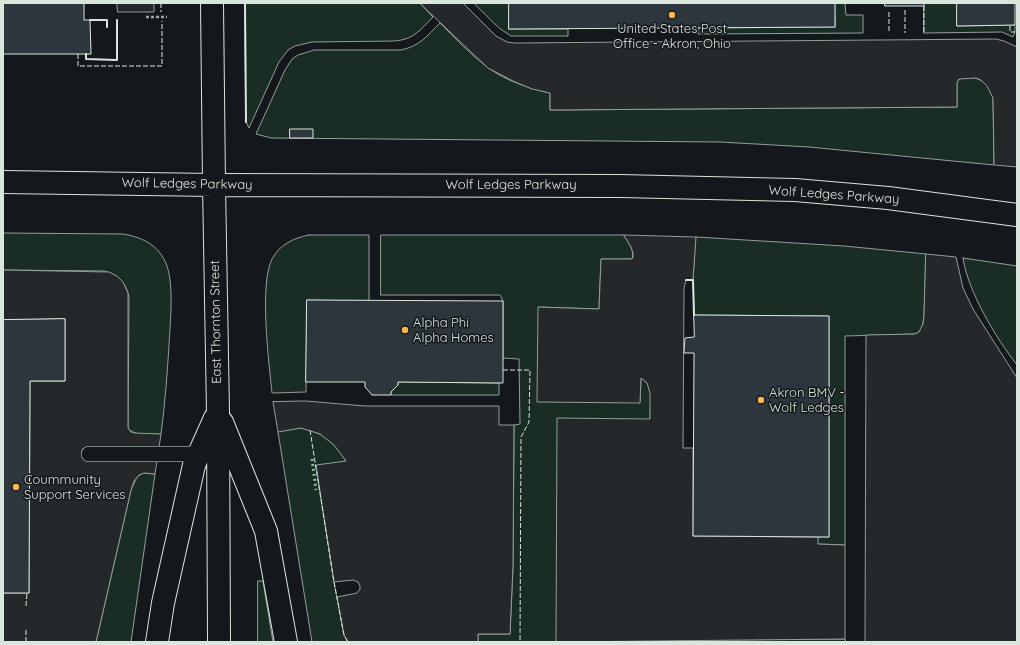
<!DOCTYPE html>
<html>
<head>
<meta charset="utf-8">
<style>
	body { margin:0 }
	#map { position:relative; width:1020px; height:645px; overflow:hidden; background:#14181c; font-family:Quicksand,sans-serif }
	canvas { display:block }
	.frame { position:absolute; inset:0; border:4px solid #d8e6dc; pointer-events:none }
</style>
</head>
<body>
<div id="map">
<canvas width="1020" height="645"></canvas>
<div class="frame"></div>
</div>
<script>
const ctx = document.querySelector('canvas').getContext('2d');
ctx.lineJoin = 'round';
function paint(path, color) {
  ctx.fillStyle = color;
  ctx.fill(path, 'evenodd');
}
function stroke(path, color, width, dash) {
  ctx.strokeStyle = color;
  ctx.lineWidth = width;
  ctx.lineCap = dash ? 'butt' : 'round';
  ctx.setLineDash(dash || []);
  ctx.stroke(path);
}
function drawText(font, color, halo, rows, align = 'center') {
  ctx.font = font + ' Quicksand,sans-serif';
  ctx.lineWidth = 3;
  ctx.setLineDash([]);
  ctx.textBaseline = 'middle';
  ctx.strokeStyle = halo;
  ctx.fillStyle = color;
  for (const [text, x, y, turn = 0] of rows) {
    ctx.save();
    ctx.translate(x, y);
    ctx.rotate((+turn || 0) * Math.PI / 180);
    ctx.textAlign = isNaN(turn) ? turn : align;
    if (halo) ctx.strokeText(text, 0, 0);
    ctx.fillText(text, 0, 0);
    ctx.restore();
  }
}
const green = new Path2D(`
	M 245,3 L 420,3 L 433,17 C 420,30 415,39 395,41 L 312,42 L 295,46 L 288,50 L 279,62 L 249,128 L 246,122 Z
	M 474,3 L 509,3 L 509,29 L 568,29 L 568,36 L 511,36 L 499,28 Z
	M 835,3 L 845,3 L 846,15 L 863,15 L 863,33 L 698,34 L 698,28 L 835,27 Z
	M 924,3 L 957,3 L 957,26 L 1015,25 L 1015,32 L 1013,37 L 1002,32 L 924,33 Z
	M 440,23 C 455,38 470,54 487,67 C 506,81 528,88 550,93 L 550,110 L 957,107 L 957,83 L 959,79 C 976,74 988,81 993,98 L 994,165 L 809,147 L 720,142 L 271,138 L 256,134 L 285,70 L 292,59 L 298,55 L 314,50 L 401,50 C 420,46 427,36 440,23 Z
	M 3,233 L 123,234 C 140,237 156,243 165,261 C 175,282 170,322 169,346 C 167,375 165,405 161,434 C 152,434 134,437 128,428 L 129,297 C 126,283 118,274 104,271 L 3,270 Z
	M 309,235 L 369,235 L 369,301 L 307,300 L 306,392 L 272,393 C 269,363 259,285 272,259 C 280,244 294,238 309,235 Z
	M 381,235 L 624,235 C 628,243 635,250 632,259 L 601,259 L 599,309 L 538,307 L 640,402 L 641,378 C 655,385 650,406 650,419 L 556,641 L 845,639 L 846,642 L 478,642 L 478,634 L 510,634 L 513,566 L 514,425 L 520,424 L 519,359 L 503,358 L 503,301 L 500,295 L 381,295 Z
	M 696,237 L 844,246 L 926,254 L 924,315 C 923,323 923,331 915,334 L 845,336 L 845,545 L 817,544 L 818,537 L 829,537 L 829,316 L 694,315 L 693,280 Z
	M 963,258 L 1017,266 L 1017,365 C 996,338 968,292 963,258 Z
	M 398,382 L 499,383 L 499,395 L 391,395 L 391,392 L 398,385 Z
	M 301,428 C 320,430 338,445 346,462 L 316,466 L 334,582 L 344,635 L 348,642 L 312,642 L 278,432 Z
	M 144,473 L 155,474 L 131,642 L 96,642 L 131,490 L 137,477 Z
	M 258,581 L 263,581 L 273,642 L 258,642 Z`);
const parking = new Path2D(`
	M 117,3 L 154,3 L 154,12 L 118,12 Z
	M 420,3 L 463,3 L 496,36 L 507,42 L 515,43 L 996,39 L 1004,41 L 1017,47 L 1017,167 L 994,165 L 993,98 L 987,86 L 981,80 L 976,78 L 959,79 L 957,83 L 957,107 L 550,110 L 550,93 L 532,89 L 513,81 L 488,68 Z
	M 624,235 L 696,237 L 693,280 L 686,280 L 684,288 L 683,448 L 693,448 L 693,536 L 818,537 L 818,544 L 845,545 L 845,639 L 556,642 L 557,418 L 650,419 L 650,393 L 647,383 L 641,378 L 640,403 L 537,402 L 538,307 L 599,309 L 601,259 L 632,259 L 633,257 L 633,253 L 631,247 Z
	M 926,254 L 956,257 L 963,288 L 973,309 L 1017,378 L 1017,642 L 865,642 L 866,335 L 915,334 L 919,332 L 923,324 L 924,315 Z
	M 3,270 L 109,272 L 117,276 L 123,282 L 128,293 L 128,428 L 131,432 L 135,433 L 161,434 L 155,474 L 144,473 L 139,475 L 134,481 L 131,490 L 96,642 L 3,642 L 3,593 L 29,593 L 30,381 L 65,381 L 65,319 L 3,320 Z
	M 306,401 L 365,406 L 499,406 L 499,425 L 514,425 L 513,566 L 510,634 L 478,634 L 478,642 L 348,642 L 344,635 L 337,597 L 357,593 L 360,589 L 360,586 L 358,582 L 353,580 L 334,582 L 316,465 L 346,461 L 334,445 L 320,434 L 301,428 L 278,432 L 273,402 Z`);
const building = new Path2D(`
	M 3,3 L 84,3 L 84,20 L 90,20 L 91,54 L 3,54 Z
	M 509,3 L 835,3 L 835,27 L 509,29 Z
	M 885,3 L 924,3 L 924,6 L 885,6 Z
	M 957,3 L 1015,3 L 1015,25 L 957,26 Z
	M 290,129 L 313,129 L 313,138 L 290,138 Z
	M 307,300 L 503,301 L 503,383 L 398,382 L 398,385 L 391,392 L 391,395 L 372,395 L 365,387 L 365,382 L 306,382 Z
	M 694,315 L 829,316 L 829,537 L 693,536 L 694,353 L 684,353 L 685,338 L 694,337 Z
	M 65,319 L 65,381 L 30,381 L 29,593 L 3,593 L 3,320 Z`);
const path = new Path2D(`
	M 146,17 L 167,17`);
const lane = new Path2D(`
	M 89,454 L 198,454`);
const street = new Path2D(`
	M 212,3 L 214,185`);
const secondary = new Path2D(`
	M 3,182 L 214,185 L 620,186 L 795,190 L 888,198 L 1017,215
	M 214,185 L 218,412 L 219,642
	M 222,422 L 266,531 L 286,642
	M 157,642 L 163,603 L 194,465 L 215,418`);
const hedge = new Path2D(`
	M 312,459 L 316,490`);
const fence = new Path2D(`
	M 161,3 L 161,12
	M 924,6 L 924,33
	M 905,10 L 905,33
	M 889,12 L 889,33
	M 1010,26 L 1010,32 L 1015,32
	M 78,54 L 78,66 L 162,66 L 162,21
	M 503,370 L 530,370 L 529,422 L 521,437 L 520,642
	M 310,430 L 334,582 L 344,635 L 348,642
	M 26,606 L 27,593
	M 26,630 L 26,642`);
const wall = new Path2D(`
	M 245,3 L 246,122
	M 90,20 L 107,20 L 107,27
	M 86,54 L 86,59 L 117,60 L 117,20
	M 686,280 L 693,280 L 694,315`);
const markers = [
	[672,15,4,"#ffb74d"],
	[405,330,4,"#ffb74d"],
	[761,400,4,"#ffb74d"],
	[16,487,4,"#ffb74d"]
];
const poiNames = [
	["United States Post",672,29,"center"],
	["Office - Akron, Ohio",672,44,"center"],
	["Alpha Phi",413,323],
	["Alpha Homes",413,338],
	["Akron BMV -",769,393],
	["Wolf Ledges",769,408],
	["Coummunity",24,480],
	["Support Services",24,495]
];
const streetNames = [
	["Wolf Ledges Parkway",187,184,1],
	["Wolf Ledges Parkway",511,185],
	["Wolf Ledges Parkway",834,195,4],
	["East Thornton Street",216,322,-91]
];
paint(green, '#1a2d24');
stroke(green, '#939e99', 1);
paint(parking, '#24282b');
stroke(parking, '#939e99', 1);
paint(building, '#2c363c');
stroke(building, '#d8e6dc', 1);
stroke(lane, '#d8e6dc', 16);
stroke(street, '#d8e6dc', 24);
stroke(secondary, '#d8e6dc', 24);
stroke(path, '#9da8a2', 2.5, [3, 2]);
stroke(lane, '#14181c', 15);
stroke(street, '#14181c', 22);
stroke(secondary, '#14181c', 22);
stroke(hedge, '#8ac095', 3, [2, 3]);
stroke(fence, '#d8e6dc', 1, [5, 2]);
stroke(wall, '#d8e6dc', 2);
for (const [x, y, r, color] of markers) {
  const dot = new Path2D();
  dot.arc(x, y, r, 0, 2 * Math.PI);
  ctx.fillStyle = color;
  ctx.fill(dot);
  stroke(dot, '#14181c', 1.5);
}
drawText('13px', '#d8e6dc', '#14181c', poiNames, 'left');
drawText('13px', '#d8e6dc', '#14181c', streetNames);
</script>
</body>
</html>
